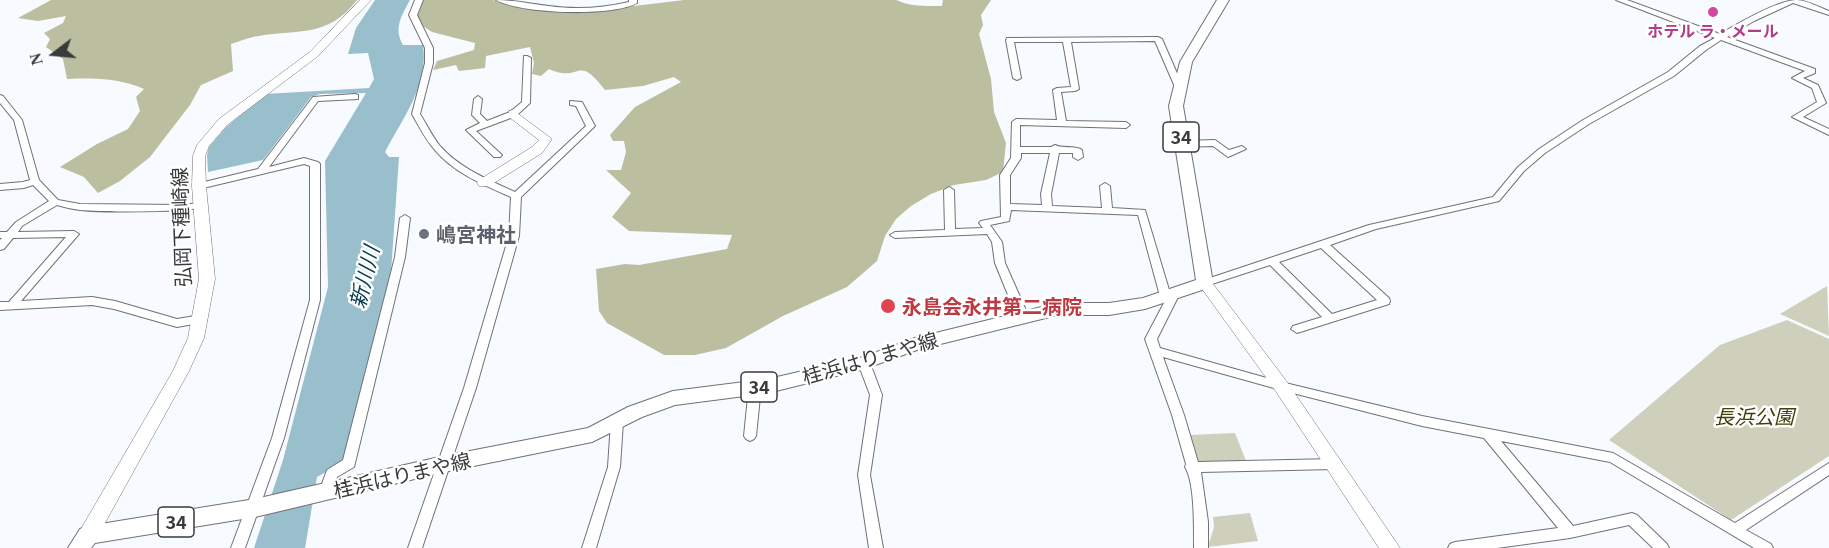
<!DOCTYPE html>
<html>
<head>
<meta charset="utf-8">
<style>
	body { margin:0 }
	#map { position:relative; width:1829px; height:548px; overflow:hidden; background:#f7fafe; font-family:Georgia,serif }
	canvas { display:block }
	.north { position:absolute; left:24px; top:24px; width:60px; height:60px; -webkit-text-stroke:4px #fff; paint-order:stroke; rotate:254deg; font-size:16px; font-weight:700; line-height:24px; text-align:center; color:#383a3d }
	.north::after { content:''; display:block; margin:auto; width:21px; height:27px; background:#383a3d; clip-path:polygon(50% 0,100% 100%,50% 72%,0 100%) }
</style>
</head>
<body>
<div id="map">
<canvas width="1829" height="548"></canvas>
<div class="north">N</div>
</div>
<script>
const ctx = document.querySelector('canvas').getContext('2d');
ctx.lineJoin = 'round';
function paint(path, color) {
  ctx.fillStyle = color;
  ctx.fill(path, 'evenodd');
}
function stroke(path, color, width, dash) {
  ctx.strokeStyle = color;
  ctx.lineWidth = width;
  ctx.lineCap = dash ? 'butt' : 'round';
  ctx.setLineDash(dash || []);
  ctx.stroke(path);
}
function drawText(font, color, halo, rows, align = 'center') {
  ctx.font = font + ' Georgia,"Noto Sans JP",serif';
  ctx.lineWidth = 5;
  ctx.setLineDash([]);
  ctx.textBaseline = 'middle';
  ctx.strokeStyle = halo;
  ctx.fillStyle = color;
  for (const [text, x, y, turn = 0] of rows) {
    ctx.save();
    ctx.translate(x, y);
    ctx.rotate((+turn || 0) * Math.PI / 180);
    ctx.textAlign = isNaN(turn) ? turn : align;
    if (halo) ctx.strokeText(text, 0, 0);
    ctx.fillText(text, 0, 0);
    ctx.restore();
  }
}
const green = new Path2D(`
	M 1827,286 L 1829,336 L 1780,314 Z
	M 1787,320 L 1829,339 L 1829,456 L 1731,520 L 1609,440 L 1720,345 Z
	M 1235,433 L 1246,461 L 1199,463 L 1190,435 Z
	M 1250,513 L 1258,541 L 1208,547 L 1214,527 L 1213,517 Z`);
const forest = new Path2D(`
	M 51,0 L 357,0 C 328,38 299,29 259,36 C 250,37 240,41 231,44 L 233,71 L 201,85 L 190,105 L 150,157 L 120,181 L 98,193 L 84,177 L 60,167 L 97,144 L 128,129 L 140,111 L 136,97 L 144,89 C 119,78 93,78 67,79 L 63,59 L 46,47 L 50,39 L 44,33 L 63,23 L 66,16 L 38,21 L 18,18 Z
	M 420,0 L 493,0 L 513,5 L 584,12 L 684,0 L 896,0 C 911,7 926,6 942,6 L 943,0 L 991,0 L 981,15 L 983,25 L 979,34 L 991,79 L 994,112 L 1006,143 L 1003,172 L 986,180 L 954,185 L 931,194 L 911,206 L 896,219 L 885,236 L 877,261 L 847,287 L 783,316 L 726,348 L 695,355 L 664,355 L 607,323 L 599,311 L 596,269 L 625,264 L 639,265 L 727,249 L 732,235 L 629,231 L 612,217 L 631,193 L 606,170 L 621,170 L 626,152 L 624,141 L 613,141 L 610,135 L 635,107 L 681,82 L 674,77 L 643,86 L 605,90 C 576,52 581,84 549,69 L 541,76 L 532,74 L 534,63 L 530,47 L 486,56 L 485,68 L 459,71 L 456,65 L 433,70 L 437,61 L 474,50 L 475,43 L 432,32 L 415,21 Z`);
const water = new Path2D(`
	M 375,0 L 410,0 C 402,15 393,28 403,45 L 423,45 C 429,84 403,118 385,152 L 389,157 L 399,157 L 391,272 L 342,463 L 317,477 L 305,548 L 254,548 L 283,460 L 328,287 L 325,161 L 366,93 L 320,94 L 311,97 L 263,160 L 208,172 L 207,155 L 209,147 L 225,128 L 265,94 L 369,88 L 374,79 L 368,53 L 348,54 L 356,28 Z`);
const street = new Path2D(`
	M 415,0 L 423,0 L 417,15 L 433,48 L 433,63 L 420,114 C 427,125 432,136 440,146 C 459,168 489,180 515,192 L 586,126 L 576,106 L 570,105 L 570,101 L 582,102 L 595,126 L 521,197 L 519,236 L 476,388 L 422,548 L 408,548 L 464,388 L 509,236 L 511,197 C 484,185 454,173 435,150 C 425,139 419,126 412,114 L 425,63 L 425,48 L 409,15 Z
	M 496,0 C 514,0 531,4 549,6 C 576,10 603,8 629,2 L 629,0 L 637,0 L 637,3 C 612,17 521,14 496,0 Z
	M 1616,0 L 1627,0 L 1720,34 C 1737,24 1778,0 1797,0 C 1808,1 1819,7 1829,11 L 1829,15 L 1793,3 L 1754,21 L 1727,37 L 1815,69 L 1815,73 L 1803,78 L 1818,85 L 1826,103 L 1803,117 L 1829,129 L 1829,135 L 1792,117 L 1817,102 L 1812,88 L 1792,78 L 1805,71 L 1721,40 L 1706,50 L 1674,76 L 1589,124 L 1545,153 L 1524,171 L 1499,201 L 1376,229 L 1330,245 L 1389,298 L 1390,301 L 1389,304 L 1297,333 L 1291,329 L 1293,326 L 1322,317 L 1270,265 L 1209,285 L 1201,285 L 1200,283 L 1201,281 L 1369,225 L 1493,197 L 1518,167 L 1539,149 L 1583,120 L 1668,72 L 1700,46 L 1715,38 ZM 1321,248 L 1377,300 L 1332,314 L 1279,262 Z
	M 1158,37 L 1162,39 L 1183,87 L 1182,89 L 1176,89 L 1175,87 L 1155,41 L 1071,42 L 1079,89 L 1075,91 L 1061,92 L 1066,121 L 1126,122 L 1130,125 L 1126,128 L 1020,125 L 1020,147 L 1051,147 L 1055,145 C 1063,149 1075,145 1082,150 L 1083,157 L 1078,160 L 1073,157 L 1073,153 L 1059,153 L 1051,194 L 1052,206 L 1102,208 L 1100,186 L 1105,183 L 1110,186 L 1112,208 L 1145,210 L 1170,293 L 1175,289 L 1180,293 L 1157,339 L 1160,348 L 1281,382 L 1422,416 L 1613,453 L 1735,523 L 1829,463 L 1829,475 L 1746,530 L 1771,544 L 1773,548 L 1754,548 L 1610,462 L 1501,441 L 1573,526 L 1632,513 L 1637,515 L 1667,544 L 1669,548 L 1653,548 L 1629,525 L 1570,538 L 1497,548 L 1448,548 L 1450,544 L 1455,542 L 1558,528 L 1484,438 L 1422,426 L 1281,390 L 1163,357 L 1184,415 L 1198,462 L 1334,459 L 1339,460 L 1340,464 L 1339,468 L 1334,469 L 1201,472 L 1208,522 L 1208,548 L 1194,548 C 1194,528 1195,483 1185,467 L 1186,464 L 1172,415 L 1145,339 L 1166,299 L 1161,299 L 1160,296 L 1138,215 L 1011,210 L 1009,221 L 990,225 L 1002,242 L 1005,263 L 1029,317 L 1023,321 L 1017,317 L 995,263 L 992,242 L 987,234 L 895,238 L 890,235 L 895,232 L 945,230 L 944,190 L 949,187 L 954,190 L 955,229 L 983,228 L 979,223 L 981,221 L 1001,217 L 1000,175 L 1011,158 L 1012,122 L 1016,119 L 1057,120 L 1053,90 L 1057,88 L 1071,87 L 1063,42 L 1014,42 L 1021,78 L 1017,80 L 1013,78 L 1006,40 L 1007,38 ZM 1021,153 L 1050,153 L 1041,194 L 1042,205 L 1010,204 L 1010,175 L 1021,158 Z
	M 524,56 L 527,56 L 531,58 L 530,103 L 516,116 L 476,131 L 502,155 L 500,157 L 494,157 L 466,130 L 480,123 L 472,115 L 474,99 L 478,96 L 482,99 L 480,114 L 487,121 L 510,112 L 522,102 Z
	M 355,94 L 358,95 L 358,99 L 318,101 L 269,167 L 304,158 L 318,162 L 320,164 L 320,300 L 284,438 L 245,548 L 231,548 L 272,438 L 310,300 L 310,166 L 304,164 L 199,189 L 194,186 L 196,184 L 258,169 L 313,97 Z
	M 0,95 L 3,96 L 22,120 L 39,180 L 58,200 L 80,204 L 181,205 L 200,203 L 205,206 C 195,213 97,212 80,210 C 72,209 64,207 57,205 L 22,226 L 18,232 L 74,231 L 79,234 L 21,301 L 92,297 L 115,301 L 177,319 L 201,315 L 207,319 L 205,322 L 177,327 L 114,309 L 92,305 L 0,310 L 0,302 L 9,302 L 66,237 L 13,238 L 4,249 L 0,250 L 0,240 L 2,238 L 0,238 L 0,232 L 7,232 L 16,222 L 49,201 L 33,185 L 24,188 L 0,190 L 0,184 L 23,182 L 30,180 L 14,120 L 0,103 Z
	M 1215,140 L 1229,150 L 1242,146 L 1246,149 L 1228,157 L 1213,146 L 1182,147 L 1178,144 L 1182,141 Z
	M 405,215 L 410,218 L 405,257 L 355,463 L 354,467 L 337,477 L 331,496 L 326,497 L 321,496 L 319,492 L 327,470 L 343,460 L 395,257 L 400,218 Z
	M 864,359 L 868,360 L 870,363 L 882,395 L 870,475 L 883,548 L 869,548 L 858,475 L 870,395 L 858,363 L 860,360 Z
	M 755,383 L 759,384 L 761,387 L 756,436 L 754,439 L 750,441 L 746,439 L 744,436 L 749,387 L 751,384 Z
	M 617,417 L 621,419 L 623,422 L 620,467 L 596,548 L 582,548 L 608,467 L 611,422 L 613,419 Z`);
const secondary = new Path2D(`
	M 360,0 L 371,0 L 318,56 L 227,125 L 209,146 L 205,156 L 206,186 L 215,279 L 204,338 L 189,371 L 95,541 L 88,543 L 81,541 L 78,535 L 81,529 L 173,371 L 188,338 L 199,279 L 192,186 L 193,156 L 197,145 L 219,119 L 310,52 Z
	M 513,110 L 552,139 L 542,153 L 489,186 L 479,186 L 477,183 L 479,180 L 532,147 L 539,140 L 509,117 L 509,111 Z
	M 1205,278 L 1210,280 L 1287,382 L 1400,548 L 1379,548 L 1275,390 L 1200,286 L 1197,283 Z`);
const primary = new Path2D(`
	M 1217,0 L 1229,0 L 1192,62 L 1183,106 L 1213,283 L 1211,287 L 1145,309 L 1109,315 L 1058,315 L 920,349 L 864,369 L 768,393 L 675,405 L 642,417 L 592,442 L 444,472 L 255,517 L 95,543 L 91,548 L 68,548 L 80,529 L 88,526 L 255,499 L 444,456 L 588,428 L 628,407 L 673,391 L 768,379 L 860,358 L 915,338 L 1058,303 L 1109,303 L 1143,298 L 1196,280 L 1169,106 L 1180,62 Z`);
const markers = [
	[1713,12,6,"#d1479c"],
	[424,234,6,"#6b7280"],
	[888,306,8,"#e0444e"]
];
const farHotelnames = [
	["ホテル ラ・メール",1713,31]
];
const shields = [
	[1181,137,36],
	[759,387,36],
	[176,522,36]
];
const shieldNames = [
	["34",1181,137],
	["34",759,387],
	["34",176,522]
];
const streetNames = [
	["弘岡下種崎線",181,227,-92],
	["桂浜はりまや線",870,358,-16],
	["桂浜はりまや線",402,475,-13]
];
const worshipNames = [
	["嶋宮神社",436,234]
];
const healthNames = [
	["永島会永井第二病院",902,306]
];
const parkNames = [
	["長浜公園",1754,416]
];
const waterNames = [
	["新川川",364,277,-76]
];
paint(green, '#ced0bb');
paint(forest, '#bbbf9f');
paint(water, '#99bfcc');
stroke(street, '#6e7279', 2);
stroke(secondary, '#6e7279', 1);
stroke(primary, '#6e7279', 2);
paint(street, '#fff');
paint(secondary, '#fff');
paint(primary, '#fff');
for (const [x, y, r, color] of markers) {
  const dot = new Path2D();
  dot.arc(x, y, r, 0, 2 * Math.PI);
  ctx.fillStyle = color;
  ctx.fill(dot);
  stroke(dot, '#fff', 2);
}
drawText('bold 16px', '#b23c85', '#fff', farHotelnames);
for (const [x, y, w] of shields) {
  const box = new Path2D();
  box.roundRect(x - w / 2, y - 15, w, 30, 4.5);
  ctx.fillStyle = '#fff';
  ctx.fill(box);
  stroke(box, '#383a3d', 1.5);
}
drawText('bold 18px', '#383a3d', null, shieldNames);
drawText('20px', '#383a3d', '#fff', streetNames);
drawText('bold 20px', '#5b616d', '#fff', worshipNames, 'left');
drawText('bold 20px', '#be3a42', '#fff', healthNames, 'left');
drawText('italic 20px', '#3e4108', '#fff', parkNames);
drawText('italic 21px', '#0a4150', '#fff', waterNames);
</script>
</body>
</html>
